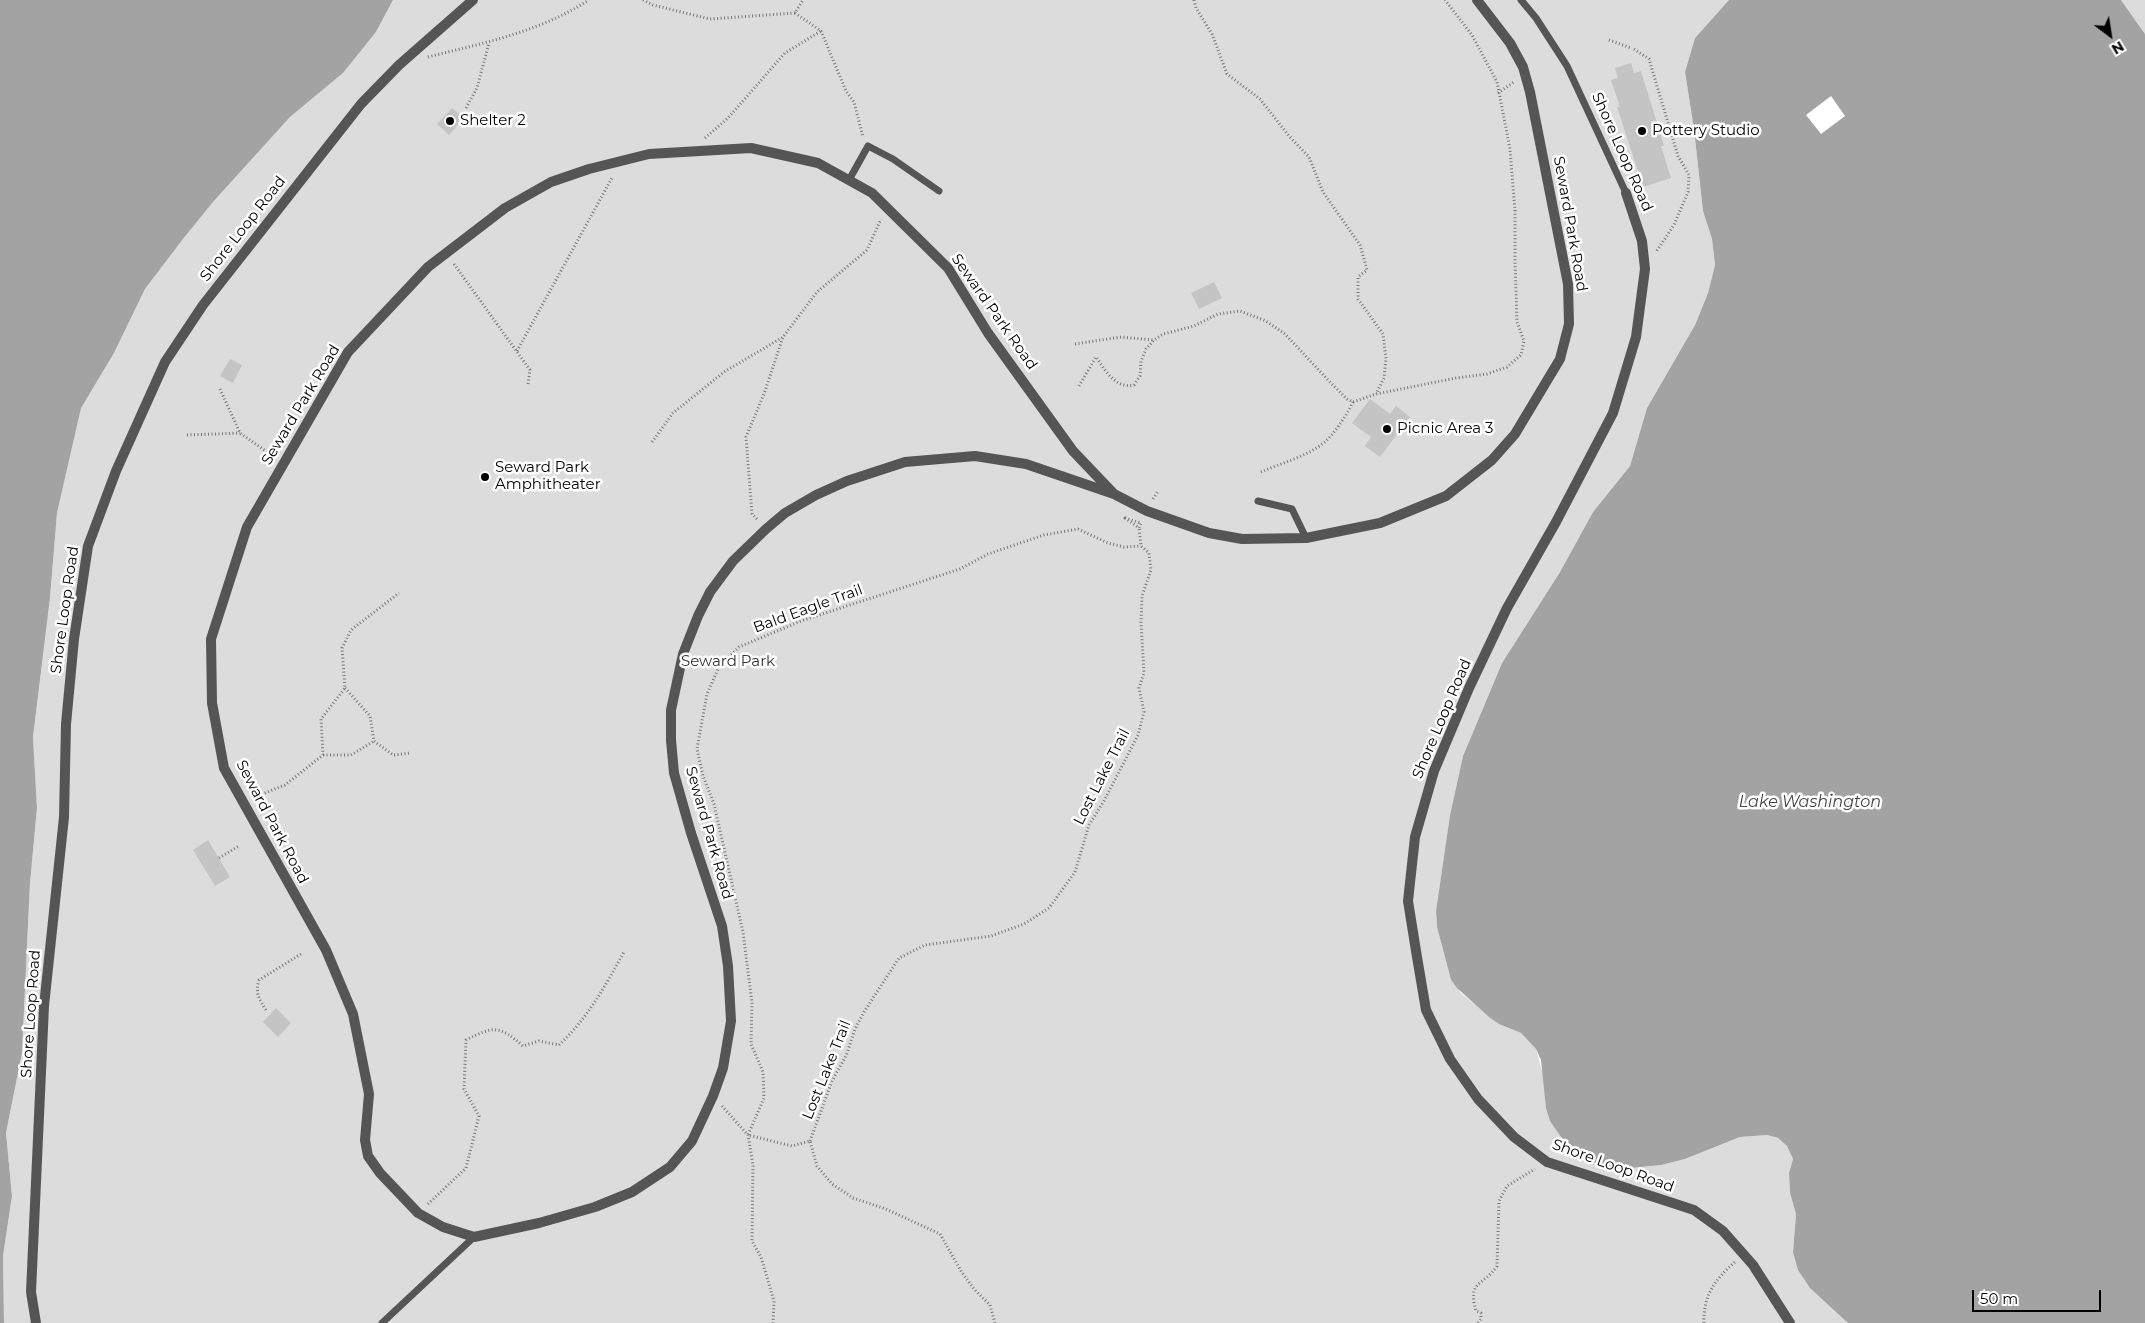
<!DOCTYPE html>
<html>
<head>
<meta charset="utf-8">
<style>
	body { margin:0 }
	#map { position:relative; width:2145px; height:1323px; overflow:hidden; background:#fff; font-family:Montserrat,sans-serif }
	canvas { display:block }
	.north { position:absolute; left:2085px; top:10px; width:50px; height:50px; -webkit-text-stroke:4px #fff; paint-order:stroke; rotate:149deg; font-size:14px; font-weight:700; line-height:20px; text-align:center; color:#000 }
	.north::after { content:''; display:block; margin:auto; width:18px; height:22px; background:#000; clip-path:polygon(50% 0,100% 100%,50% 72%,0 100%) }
	.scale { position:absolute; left:1972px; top:1290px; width:129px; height:22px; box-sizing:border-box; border:2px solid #000; border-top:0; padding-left:6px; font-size:15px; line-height:18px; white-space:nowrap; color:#000; -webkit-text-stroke:4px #fff; paint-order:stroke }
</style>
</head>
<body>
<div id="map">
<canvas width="2145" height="1323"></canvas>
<div class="north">N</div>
<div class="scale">50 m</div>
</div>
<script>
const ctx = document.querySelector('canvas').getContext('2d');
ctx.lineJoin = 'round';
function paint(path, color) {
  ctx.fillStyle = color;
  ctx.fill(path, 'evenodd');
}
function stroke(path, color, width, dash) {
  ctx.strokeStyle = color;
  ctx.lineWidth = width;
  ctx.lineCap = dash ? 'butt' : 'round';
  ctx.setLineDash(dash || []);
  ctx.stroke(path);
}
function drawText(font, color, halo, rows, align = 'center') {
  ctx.font = font + ' Montserrat,sans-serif';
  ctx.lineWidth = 5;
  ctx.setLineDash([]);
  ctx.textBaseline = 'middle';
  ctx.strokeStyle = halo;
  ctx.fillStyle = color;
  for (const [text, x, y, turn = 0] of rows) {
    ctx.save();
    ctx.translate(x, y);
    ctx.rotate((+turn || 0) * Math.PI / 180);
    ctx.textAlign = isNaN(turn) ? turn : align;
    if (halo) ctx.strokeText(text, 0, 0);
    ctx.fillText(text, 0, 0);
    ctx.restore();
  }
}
const green = new Path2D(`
	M 393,0 L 1729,0 L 1695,38 L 1685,72 L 1694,129 L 1703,211 L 1712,239 L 1715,265 L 1708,293 L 1695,325 L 1647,408 L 1630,466 L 1593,512 L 1560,572 L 1502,663 L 1463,756 L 1450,815 L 1436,911 L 1437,927 L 1451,980 L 1462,994 L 1499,1024 L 1521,1033 L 1536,1049 L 1544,1078 L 1546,1108 L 1561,1137 L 1589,1160 L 1606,1167 L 1621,1169 L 1661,1165 L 1685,1159 L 1740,1137 L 1767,1135 L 1778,1138 L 1787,1146 L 1793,1159 L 1789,1173 L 1790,1193 L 1796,1214 L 1793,1252 L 1848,1323 L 4,1323 L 3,1256 L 12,1196 L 6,1133 L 22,1053 L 30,883 L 37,808 L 33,737 L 50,598 L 57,513 L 81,407 L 114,353 L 145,289 L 183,239 L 213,202 L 290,117 L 343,73 L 376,32 Z
	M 2121,0 L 2145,0 L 2145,34 Z`);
const water = new Path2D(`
	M 0,0 L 393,0 L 376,32 L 343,73 L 290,117 L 213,202 L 183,239 L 145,289 L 114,353 L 81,408 L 57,513 L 50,598 L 33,737 L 37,808 L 30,883 L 22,1053 L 6,1133 L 12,1196 L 3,1256 L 4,1323 L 0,1323 Z
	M 1729,0 L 2121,0 L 2145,34 L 2145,1323 L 1848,1323 L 1810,1288 L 1798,1270 L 1793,1252 L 1796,1214 L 1790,1193 L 1789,1173 L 1793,1159 L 1787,1146 L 1778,1138 L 1767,1135 L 1740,1137 L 1685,1159 L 1661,1165 L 1621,1169 L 1606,1167 L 1589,1160 L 1561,1137 L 1550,1121 L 1546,1108 L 1541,1060 L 1536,1049 L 1521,1033 L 1499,1024 L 1489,1017 L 1457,988 L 1451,980 L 1437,927 L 1436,911 L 1450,815 L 1463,756 L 1502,663 L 1560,572 L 1593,512 L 1630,466 L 1647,408 L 1695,325 L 1708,293 L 1715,265 L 1712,239 L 1703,211 L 1694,129 L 1685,72 L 1695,38 Z`);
const pier = new Path2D(`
	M 1831,96 L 1845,116 L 1821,134 L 1806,115 Z`);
const building = new Path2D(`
	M 1631,63 L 1634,73 L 1641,71 L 1664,146 L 1661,146 L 1671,178 L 1643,187 L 1617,107 L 1620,107 L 1611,80 L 1618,78 L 1615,68 Z
	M 452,108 L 464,118 L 449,135 L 437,124 Z
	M 1214,282 L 1222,298 L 1199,309 L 1191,293 Z
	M 230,359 L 242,365 L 233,383 L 220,376 Z
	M 1370,399 L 1390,414 L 1396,406 L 1410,417 L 1380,457 L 1365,446 L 1371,437 L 1352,423 Z
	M 208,840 L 230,877 L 215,886 L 193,850 Z
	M 276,1008 L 291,1023 L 278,1037 L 263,1022 Z`);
const path = new Path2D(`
	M 643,0 L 653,5 L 710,19 L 795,13 L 803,0
	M 1194,0 L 1196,8 L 1212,34 L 1227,74 L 1260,99 L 1289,136 L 1309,157 L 1323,192 L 1360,245 L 1367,270 L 1358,277 L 1358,299 L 1383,334 L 1386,359 L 1384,378 L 1376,394
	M 795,13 L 821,31 L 846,91 L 854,102 L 863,137
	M 1609,40 L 1631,48
	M 1634,49 L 1649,59 L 1678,156 L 1689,175 L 1688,192 L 1674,225 L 1656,252
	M 428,57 C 484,43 539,32 589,0
	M 1498,93 L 1514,82
	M 466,108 L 477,88 L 489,43
	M 705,138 L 728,118 L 785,53 L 821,31
	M 454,264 L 530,370 L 528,384
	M 1075,344 L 1121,337 L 1153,340
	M 517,351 L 613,176
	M 1079,386 L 1096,357 C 1105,370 1115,389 1134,385 L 1140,376 L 1141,361 L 1146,349 L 1154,340 L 1163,334 L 1194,326 L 1218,314 L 1240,311 L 1266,321 L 1285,334 L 1329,381 L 1347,399 L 1353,402 L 1376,394 L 1456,378 L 1487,374 L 1507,367 L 1521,355 L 1524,341 L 1517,322 L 1515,260 L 1515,211 L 1510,149 L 1497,82 L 1472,35 L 1445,0
	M 220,389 L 240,433 L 273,456
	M 187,435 L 240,433
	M 652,442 L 673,413 L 724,372 L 783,337
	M 1261,472 C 1281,463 1309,456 1326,441 C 1337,430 1346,416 1353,402
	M 1153,499 L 1158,491
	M 1125,518 L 1141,523 L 1139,528 Z
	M 757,519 L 752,514 L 746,437 L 764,394 L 783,337 L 817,292 L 867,250 L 881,219
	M 345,688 L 370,716 L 374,741 L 393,755 L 411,753
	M 323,755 L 351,755 L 374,741
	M 255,797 L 285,785 L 323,755 L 321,719 L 345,688 L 342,648 L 351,630 L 399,593
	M 219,858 L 239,846
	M 266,1010 C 259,999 255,993 259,980 L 301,954
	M 722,1106 L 748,1135 L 753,1165 L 752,1241 L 761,1257 L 774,1301 L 773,1323
	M 810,1141 L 832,1081 L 846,1056 L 855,1029 L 864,1012 L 899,958 L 925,945 L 991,936 L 1024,924 L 1049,908 L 1075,872 L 1089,825 L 1104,801 L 1138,735 L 1144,712 L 1139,688 L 1144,673 L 1141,623 L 1142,596 L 1151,570 L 1149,553 L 1141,546 L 1139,528
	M 428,1204 L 466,1168 L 479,1116 L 464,1089 L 466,1040 C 494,1026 499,1025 523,1046 L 539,1041 L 559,1045 C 588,1018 605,986 624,952
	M 995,1323 L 990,1305 L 974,1289 L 961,1271 L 940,1234 L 886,1209 L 853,1198 L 832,1184 L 817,1166 L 810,1141 L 792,1146 L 748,1135 L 764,1098 L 763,1072 L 751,1044 L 752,1003 L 743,932 L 714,804 L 703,776 L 697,749 L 707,694 L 719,667 L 739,647 L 801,621 L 960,569 L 988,554 L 1044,535 L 1078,529 L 1108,543 L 1124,547 L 1141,546
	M 1478,1323 L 1481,1319 L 1481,1313 L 1476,1311 C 1467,1280 1483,1287 1497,1266 L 1499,1201 L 1507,1186 L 1535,1169
	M 1704,1323 C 1703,1296 1715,1279 1735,1262`);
const lane = new Path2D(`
	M 1521,0 L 1536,18 L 1567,66 L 1626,193
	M 849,180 L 868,146 L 893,159 L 939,191
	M 1258,501 L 1292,509 L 1306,538
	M 382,1323 L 474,1237`);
const street = new Path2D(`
	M 1626,193 L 1642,241 L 1645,269 L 1636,337 L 1613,413 L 1556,522 L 1507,608 L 1469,688 L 1434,771 L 1415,837 L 1408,901 L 1417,957 L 1426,1010 L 1450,1059 L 1478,1099 L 1514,1137 L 1547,1162 L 1694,1210 L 1723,1231 L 1753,1265 L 1790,1323
	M 1114,494 L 1073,451 L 988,333 L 948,268 L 872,193 L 818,163 L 751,148 L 649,154 L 589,169 L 551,182 L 505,208 L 428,267 L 348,352 L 247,527 L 211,639 L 212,703 L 224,768 L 326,950 L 353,1014 L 369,1094 L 365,1140 L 368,1156 L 380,1173 L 418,1213 L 443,1227 L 474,1237 L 539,1223 L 595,1207 L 632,1192 L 670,1167 L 692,1141 L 713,1096 L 723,1068 L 731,1021 L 728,966 L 722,926 L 691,833 L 674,773 L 671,740 L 671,710 L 683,654 L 698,616 L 710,592 L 733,561 L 766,529 L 785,513 L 816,495 L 847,481 L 905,462 L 975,456 L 1026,464 L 1114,494 L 1147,511 L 1209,533 L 1242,539 L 1306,538 L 1380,523 L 1446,496 L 1492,460 L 1515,434 L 1560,359 L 1569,324 L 1568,284 L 1530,92 L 1523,67 L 1510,43 L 1477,0
	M 36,1323 L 31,1292 L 44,1006 L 64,817 L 66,724 L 74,639 L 88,546 L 116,471 L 165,362 L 203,305 L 361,104 L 399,65 L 473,0`);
const markers = [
	[450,121,5,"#000"],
	[1642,131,5,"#000"],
	[1387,429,5,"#000"],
	[485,477,5,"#000"]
];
const poiNames = [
	["Shelter 2",460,121],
	["Pottery Studio",1652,131],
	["Picnic Area 3",1397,429],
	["Seward Park",495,468],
	["Amphitheater",495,485]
];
const streetNames = [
	["Shore Loop Road",1622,152,66],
	["Seward Park Road",1570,224,80],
	["Shore Loop Road",243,229,-52],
	["Seward Park Road",994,312,55],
	["Seward Park Road",301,405,-59],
	["Bald Eagle Trail",808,609,-20],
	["Shore Loop Road",65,610,-82],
	["Shore Loop Road",1442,719,-67],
	["Lost Lake Trail",1102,777,-63],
	["Seward Park Road",272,822,62],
	["Seward Park Road",709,833,74],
	["Shore Loop Road",31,1014,-86],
	["Lost Lake Trail",827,1070,-68],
	["Shore Loop Road",1613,1166,20]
];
const parkNames = [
	["Seward Park",728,662]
];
const waterNames = [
	["Lake Washington",1810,802]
];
paint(green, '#dcdcdc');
paint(water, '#a3a3a3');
paint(pier, '#fff');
paint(building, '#c4c4c4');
stroke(path, '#777', 3, [1, 2.5]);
stroke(lane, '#555', 7);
stroke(street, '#555', 10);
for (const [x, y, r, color] of markers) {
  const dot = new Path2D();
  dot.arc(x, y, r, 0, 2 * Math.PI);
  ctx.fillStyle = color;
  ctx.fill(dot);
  stroke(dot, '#fff', 2);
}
drawText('15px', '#000', '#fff', poiNames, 'left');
drawText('15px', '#000', '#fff', streetNames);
drawText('15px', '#333', '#fff', parkNames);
drawText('italic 16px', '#444', '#fff', waterNames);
</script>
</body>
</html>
